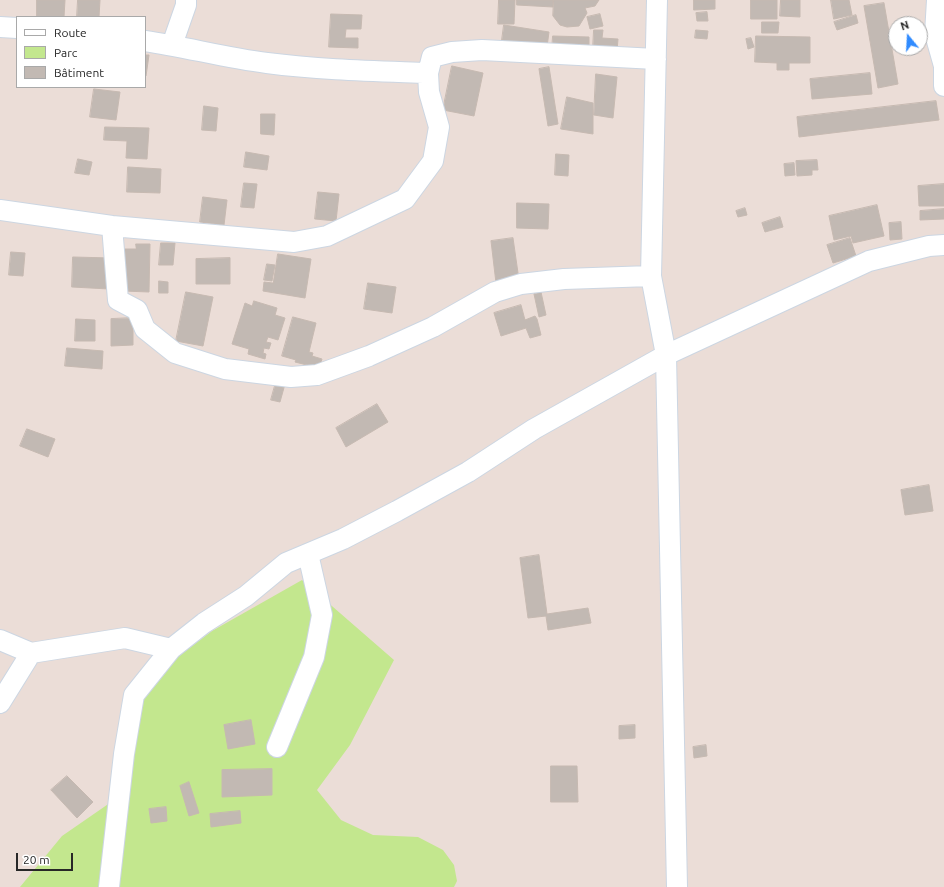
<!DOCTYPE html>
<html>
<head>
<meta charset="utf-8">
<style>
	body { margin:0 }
	#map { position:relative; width:944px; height:887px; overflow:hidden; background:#ebddd7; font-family:Ubuntu,sans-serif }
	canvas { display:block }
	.legend { position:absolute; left:16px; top:16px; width:130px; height:72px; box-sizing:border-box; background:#fff; border:1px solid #a9a9a9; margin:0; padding:5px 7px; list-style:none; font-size:12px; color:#272727 }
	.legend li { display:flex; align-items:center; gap:8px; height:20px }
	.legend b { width:20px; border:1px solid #a9a9a9 }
	.north { position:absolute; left:888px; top:16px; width:40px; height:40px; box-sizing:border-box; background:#fff; border:1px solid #a9a9a9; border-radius:50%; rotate:342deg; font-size:11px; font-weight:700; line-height:16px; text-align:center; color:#272727 }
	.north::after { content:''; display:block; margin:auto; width:14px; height:18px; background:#308bff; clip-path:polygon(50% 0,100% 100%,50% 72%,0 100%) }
	.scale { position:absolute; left:16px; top:853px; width:57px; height:18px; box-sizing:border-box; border:2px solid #272727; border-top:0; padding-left:5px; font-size:12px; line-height:14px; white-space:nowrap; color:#272727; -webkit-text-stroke:3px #fff; paint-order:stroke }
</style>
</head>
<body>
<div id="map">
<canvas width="944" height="887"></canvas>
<ul class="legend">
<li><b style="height:5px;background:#fff"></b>Route</li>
<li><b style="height:11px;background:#c3e78e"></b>Parc</li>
<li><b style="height:11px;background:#c2b9b3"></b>Bâtiment</li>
</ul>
<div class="north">N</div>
<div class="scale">20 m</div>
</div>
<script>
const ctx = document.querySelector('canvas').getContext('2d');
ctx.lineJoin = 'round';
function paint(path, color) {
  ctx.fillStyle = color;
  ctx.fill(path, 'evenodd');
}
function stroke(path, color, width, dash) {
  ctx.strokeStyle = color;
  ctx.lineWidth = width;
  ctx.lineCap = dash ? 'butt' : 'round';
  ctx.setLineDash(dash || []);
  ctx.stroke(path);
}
const green = new Path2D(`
	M 302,580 L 394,660 L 350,745 L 317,790 L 341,820 L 373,835 L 418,837 L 443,850 L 454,865 L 457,881 L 454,887 L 20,887 L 62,836 L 130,789 L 137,709 L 161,669 L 212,631 Z`);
const building = new Path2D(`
	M 37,0 L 65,0 L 64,17 L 37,17 Z
	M 78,0 L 100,0 L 99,17 L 77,17 Z
	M 499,0 L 515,0 L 514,24 L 498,24 Z
	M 517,0 L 553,0 L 553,7 L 517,5 Z
	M 554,0 L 599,0 L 595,6 L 585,8 L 587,13 L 579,26 L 567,27 L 560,25 L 553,16 Z
	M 694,0 L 715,0 L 715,9 L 694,10 Z
	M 751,0 L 777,0 L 777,19 L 751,19 Z
	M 781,0 L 800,0 L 800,17 L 780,16 Z
	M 831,0 L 849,0 L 852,15 L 834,19 Z
	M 884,3 L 898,84 L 878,88 L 864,6 Z
	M 707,12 L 708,21 L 697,21 L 696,13 Z
	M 331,14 L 362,15 L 361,29 L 346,29 L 345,38 L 358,38 L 358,48 L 329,47 Z
	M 600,14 L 603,26 L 590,29 L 587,17 Z
	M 856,15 L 858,23 L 837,30 L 834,22 Z
	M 762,22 L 779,22 L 778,33 L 762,33 Z
	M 504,25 L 549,32 L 547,47 L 502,40 Z
	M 594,30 L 603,30 L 602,38 L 618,39 L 617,51 L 593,49 Z
	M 696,30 L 708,31 L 707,39 L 695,38 Z
	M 553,36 L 589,37 L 589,50 L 552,50 Z
	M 756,36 L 810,37 L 810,63 L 789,63 L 789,70 L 777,70 L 777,63 L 755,62 Z
	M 751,38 L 754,47 L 748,49 L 746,39 Z
	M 145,55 L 149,55 L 146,76 L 145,76 Z
	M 452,66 L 483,73 L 474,116 L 443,110 Z
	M 549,67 L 558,124 L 548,126 L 539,69 Z
	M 870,73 L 872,94 L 812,99 L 810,79 Z
	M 596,74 L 617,77 L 613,118 L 594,115 Z
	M 94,89 L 120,92 L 116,120 L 90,117 Z
	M 567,97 L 593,103 L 593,134 L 561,129 Z
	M 936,101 L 939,120 L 799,137 L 797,117 Z
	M 204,106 L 218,108 L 216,131 L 202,130 Z
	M 261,114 L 275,114 L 274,135 L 261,134 Z
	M 105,127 L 149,128 L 147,159 L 126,158 L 127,141 L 104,140 Z
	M 246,152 L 269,156 L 267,170 L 244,167 Z
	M 556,154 L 569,155 L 568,176 L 555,175 Z
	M 78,159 L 92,162 L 89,175 L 75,173 Z
	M 817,160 L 818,170 L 812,170 L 812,175 L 797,176 L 796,161 Z
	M 794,163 L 795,175 L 785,176 L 784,164 Z
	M 128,167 L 161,169 L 160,193 L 127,192 Z
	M 244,183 L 257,184 L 254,208 L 241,207 Z
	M 944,184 L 944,206 L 919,206 L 918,186 Z
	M 318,192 L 339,194 L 336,221 L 315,219 Z
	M 203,197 L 227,200 L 224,225 L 200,222 Z
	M 517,203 L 549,204 L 548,229 L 517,228 Z
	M 877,205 L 884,236 L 853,243 L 851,236 L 834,240 L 829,216 Z
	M 745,208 L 747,215 L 738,217 L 736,211 Z
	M 944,209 L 944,219 L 920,220 L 920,211 Z
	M 780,217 L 783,227 L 765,232 L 762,223 Z
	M 901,222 L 902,239 L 890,240 L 889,223 Z
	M 513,238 L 519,280 L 496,283 L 491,241 Z
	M 850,238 L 856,256 L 833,263 L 827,245 Z
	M 161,243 L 175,243 L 173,265 L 159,265 Z
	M 136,244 L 150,244 L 149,292 L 123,291 L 125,249 L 136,249 Z
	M 11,252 L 25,253 L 23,276 L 9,275 Z
	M 278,254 L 311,259 L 305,298 L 263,291 L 264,282 L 273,283 Z
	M 73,257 L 111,258 L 109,289 L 72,287 Z
	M 230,258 L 230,284 L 196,284 L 196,259 Z
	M 267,264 L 275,265 L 272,281 L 264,280 Z
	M 159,281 L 168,282 L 168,293 L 159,293 Z
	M 368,283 L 396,287 L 392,313 L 364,309 Z
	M 186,292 L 213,297 L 203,346 L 176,341 Z
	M 541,292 L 546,315 L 539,317 L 534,294 Z
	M 254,301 L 277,308 L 275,315 L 285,318 L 278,340 L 268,337 L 266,342 L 271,343 L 269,349 L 264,348 L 263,353 L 266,354 L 265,359 L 248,354 L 249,349 L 232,344 L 245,303 L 252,306 Z
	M 521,305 L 525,320 L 535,316 L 537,319 L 541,335 L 530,338 L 526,328 L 501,336 L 494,313 Z
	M 293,317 L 316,323 L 309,352 L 313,353 L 312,356 L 322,359 L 319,368 L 295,362 L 296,360 L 282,356 Z
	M 133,318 L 133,345 L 111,346 L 111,319 Z
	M 76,319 L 95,320 L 95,341 L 75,341 Z
	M 67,348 L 103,351 L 102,369 L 65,366 Z
	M 276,382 L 285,384 L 280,402 L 271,400 Z
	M 377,404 L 388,422 L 346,447 L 336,428 Z
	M 27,429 L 55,439 L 48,457 L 20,446 Z
	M 929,485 L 933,511 L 905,515 L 901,490 Z
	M 539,555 L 547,614 L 588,608 L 591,623 L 548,630 L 546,616 L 528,618 L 520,558 Z
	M 251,720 L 255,744 L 228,749 L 224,725 Z
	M 635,725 L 635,738 L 619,739 L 619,726 Z
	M 706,745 L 707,756 L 694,758 L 693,747 Z
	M 551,766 L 577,766 L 578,802 L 551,802 Z
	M 272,769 L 272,795 L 222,797 L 222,770 Z
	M 67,776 L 93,802 L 77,818 L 51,790 Z
	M 189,782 L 199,813 L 189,816 L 180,786 Z
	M 166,807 L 167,821 L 151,823 L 149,809 Z
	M 240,811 L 241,823 L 211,827 L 210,814 Z`);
const street = new Path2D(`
	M 657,0 L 651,276 L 666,355 L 677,887
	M 937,0 L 935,34 L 944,66 L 944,86
	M 0,27 L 17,28
	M 145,41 C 186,47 226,58 267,63 C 321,70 375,71 428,73
	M 172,45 L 186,5 L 186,0
	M 0,210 L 112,226 L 294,242 L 327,236 L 405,199 L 433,161 L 439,127 L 429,92 L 428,73 L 432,57 L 452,52 L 482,50 L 656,59
	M 112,226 L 118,300 L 137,310 L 145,329 L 175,353 L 225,369 L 291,377 L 317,375 L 369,356 L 433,327 L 495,292 L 521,284 L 564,279 L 651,276
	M 0,640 L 31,653 L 125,638 L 171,649
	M 0,703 L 31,653
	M 277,747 L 314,657 L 322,615 L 308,554
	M 109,887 L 124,754 L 134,695 L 171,649 L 204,623 L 246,596 L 286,563 L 343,539 L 397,511 L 468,472 L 534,429 L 666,355 L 869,261 L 929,246 L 944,245`);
paint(green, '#c3e78e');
paint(building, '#c2b9b3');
stroke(building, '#c6b9b1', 1);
stroke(street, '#ccd6e2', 22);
stroke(street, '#fff', 20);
</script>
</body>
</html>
